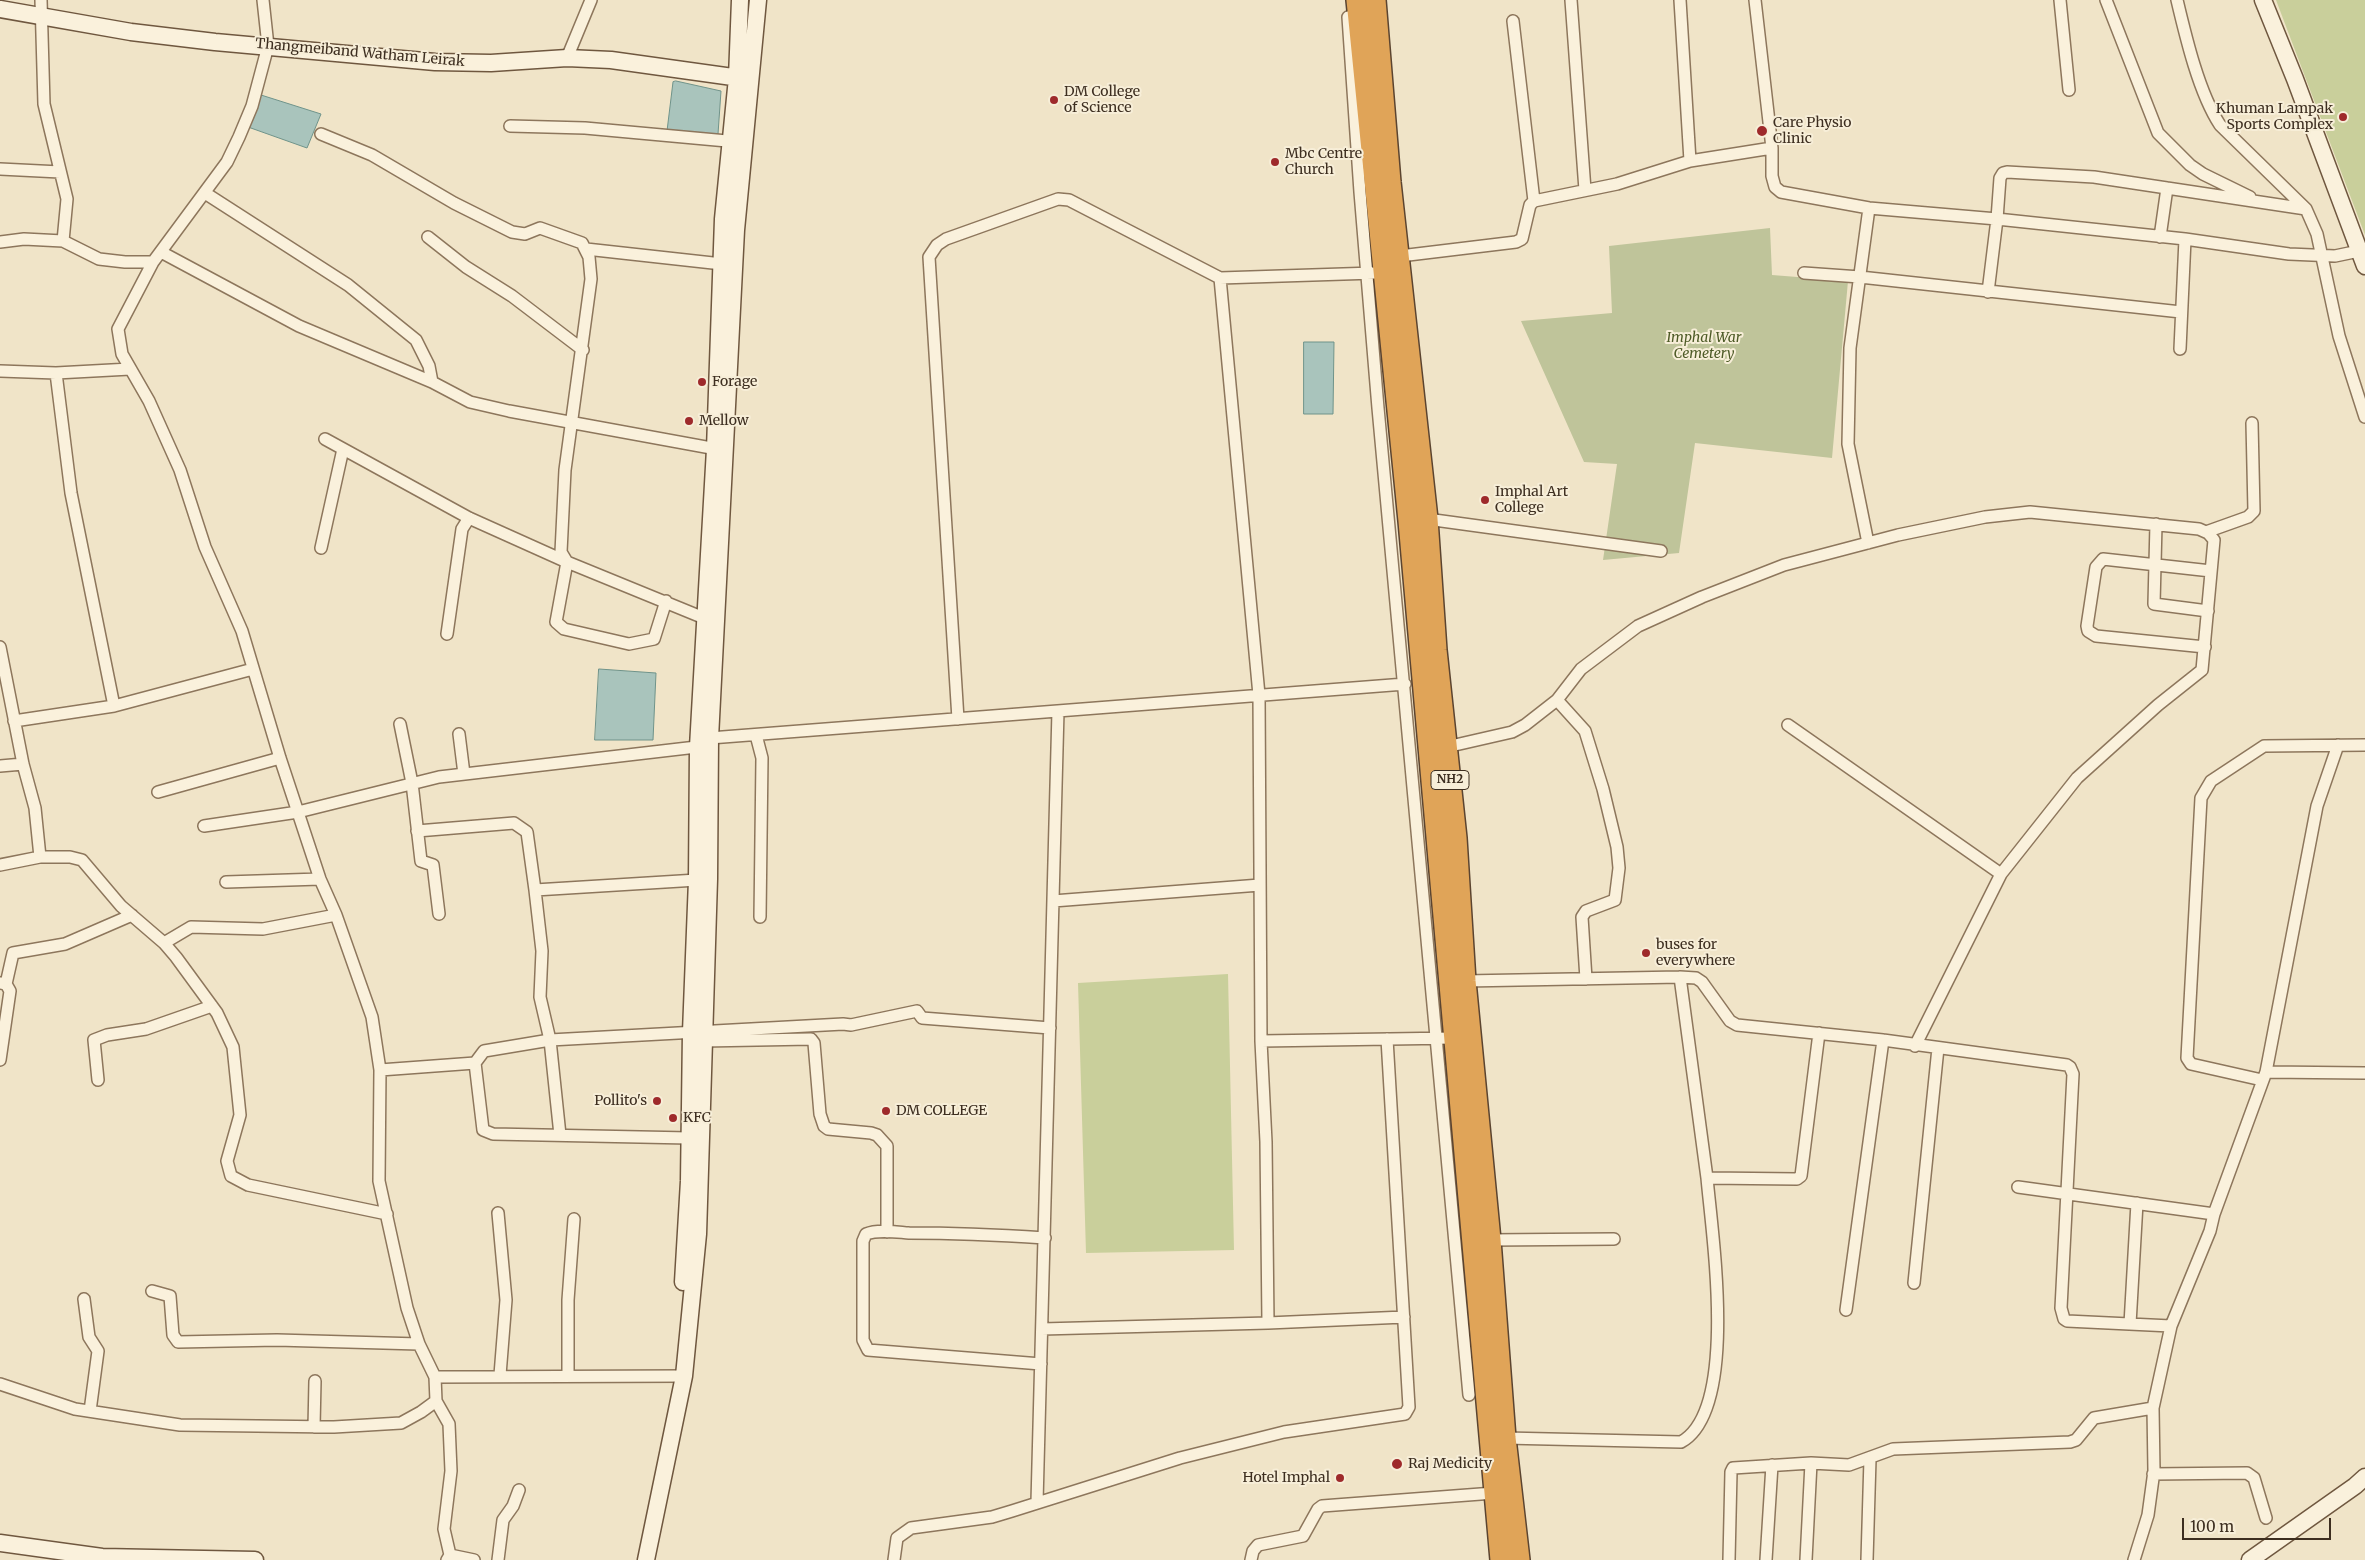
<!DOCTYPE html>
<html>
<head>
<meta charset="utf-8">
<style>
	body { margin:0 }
	#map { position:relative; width:2365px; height:1560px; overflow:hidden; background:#f0e4c8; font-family:Merriweather,serif }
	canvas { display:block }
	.scale { position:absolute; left:2182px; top:1518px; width:149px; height:22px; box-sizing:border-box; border:2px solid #3d2e20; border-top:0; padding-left:6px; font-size:15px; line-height:18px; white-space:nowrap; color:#3d2e20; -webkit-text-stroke:4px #f7eed8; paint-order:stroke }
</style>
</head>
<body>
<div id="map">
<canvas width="2365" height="1560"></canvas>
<div class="scale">100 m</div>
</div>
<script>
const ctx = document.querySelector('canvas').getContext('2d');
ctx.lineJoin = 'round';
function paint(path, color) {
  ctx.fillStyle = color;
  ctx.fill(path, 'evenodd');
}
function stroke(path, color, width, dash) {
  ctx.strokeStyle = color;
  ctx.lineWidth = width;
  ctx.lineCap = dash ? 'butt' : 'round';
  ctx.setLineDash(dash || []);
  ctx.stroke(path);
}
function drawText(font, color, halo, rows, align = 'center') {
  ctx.font = font + ' Merriweather,serif';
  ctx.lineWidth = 4;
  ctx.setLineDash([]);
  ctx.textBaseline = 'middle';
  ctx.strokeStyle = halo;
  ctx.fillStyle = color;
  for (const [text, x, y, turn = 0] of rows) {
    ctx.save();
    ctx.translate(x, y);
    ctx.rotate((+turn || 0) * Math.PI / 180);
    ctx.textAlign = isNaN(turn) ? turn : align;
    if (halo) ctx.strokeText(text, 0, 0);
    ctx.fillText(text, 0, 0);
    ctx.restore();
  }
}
const green = new Path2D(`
	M 2276,0 L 2365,0 L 2365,235 Z
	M 1228,974 L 1234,1250 L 1086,1253 L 1078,983 Z`);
const cemetery = new Path2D(`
	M 1770,228 L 1772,275 L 1848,281 L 1832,458 L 1695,443 L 1679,553 L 1603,560 L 1617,464 L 1584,462 L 1521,321 L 1612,313 L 1609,246 Z`);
const water = new Path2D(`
	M 676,81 L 721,91 L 718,134 L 667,131 L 673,82 Z
	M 261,95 L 321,114 L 307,148 L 248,127 Z
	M 1304,342 L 1334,342 L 1333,414 L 1304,414 Z
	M 599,669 L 656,673 L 653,740 L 595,740 Z`);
const street = new Path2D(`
	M 41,0 L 44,104 L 67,199 L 63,241
	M 263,0 L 268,46 L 252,106 L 239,137 L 227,162 L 153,262 L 118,329 L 122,354 L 149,401 L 180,470 L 205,547 L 242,631 L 280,758 L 320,879 L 336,915 L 372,1017 L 380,1070 L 379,1181 L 407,1308 L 419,1344 L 435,1377
	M 1571,0 L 1585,190
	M 1680,0 L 1690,161
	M 1755,0 L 1772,148 L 1772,176 L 1775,187 L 1781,192 L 1869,208 L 1997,219 L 2185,239 L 2289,254 L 2335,256 L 2359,251
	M 2060,0 L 2069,90
	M 2106,0 L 2158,133 L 2190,165 L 2203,174 L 2250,197
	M 2177,0 C 2186,38 2199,93 2220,125 L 2306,209 L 2317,234 L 2339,336 L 2365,417
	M 1348,17 L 1360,192 L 1378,408 L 1469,1395
	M 1513,21 L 1534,201
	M 567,58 L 591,0
	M 510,126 L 585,128 L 738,142
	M 321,134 L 372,155 L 454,203 L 512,232 L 525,234 L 540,228 L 582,243 L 589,257 L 591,279 L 565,470 L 561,552 L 567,562 L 556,622 L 564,629 L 629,644 L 654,639 L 666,601
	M 0,169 L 60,172
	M 205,193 L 348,285 L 416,340 L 429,366 L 432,382
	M 428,237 L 466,267 L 512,296 L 583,350
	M 2160,237 L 2167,188
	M 0,242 L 24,239 L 63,241 L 99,259 L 125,262 L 153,262
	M 586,249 L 722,264
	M 161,252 L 299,326 L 432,382 L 470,402 L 509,411 L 722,450
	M 1400,256 L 1516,242 L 1522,239 L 1530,205 L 1534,201 L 1617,184 L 1690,161 L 1772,148
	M 1804,273 L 1860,277 L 2181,312
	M 1220,278 L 1374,273
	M 1988,292 L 1997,219 L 2000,178 L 2003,173 L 2007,172 L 2094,177 L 2306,209
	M 2180,349 L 2185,239
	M 0,371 L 56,373 L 130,369
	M 56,373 L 71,493 L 114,706
	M 325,439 L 469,518 L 567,562 L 704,618
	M 1427,519 L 1661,551
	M 2156,524 L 2154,604 L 2208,611
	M 2206,532 L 2248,517 L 2254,511 L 2252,423
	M 1868,543 L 1848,444 L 1850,348 L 1869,208
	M 321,548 L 343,449
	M 447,634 L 462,529 L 469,518
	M 0,647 L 23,764 L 35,808 L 40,857
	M 2205,647 L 2096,636 L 2088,631 L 2087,626 L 2096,567 L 2103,559 L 2211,571
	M 1557,700 L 1581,669 L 1638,626 L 1702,597 L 1784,565 L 1898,535 L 1985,517 L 2030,512 L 2199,529 L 2208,533 L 2214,540 L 2202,670 L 2158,705 L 2077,778 L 2001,874 L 1915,1046
	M 958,719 L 929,257 L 937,245 L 946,239 L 1058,199 L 1069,200 L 1220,278 L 1259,695 L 1261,1041 L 1266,1142 L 1268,1323 L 1042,1329
	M 14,721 L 114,706 L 253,669
	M 400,724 L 412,783 L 421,861 L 433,865 L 439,914
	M 1788,725 L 2001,874
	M 459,734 L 464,774
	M 756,735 L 762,758 L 760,917
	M 710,738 L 1405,684
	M 1442,748 L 1512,732 L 1525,725 L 1557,700 L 1585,731 L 1603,789 L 1617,847 L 1619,868 L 1615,900 L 1586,911 L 1582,917 L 1586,979
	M 0,766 L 23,764
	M 158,792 L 280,758
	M 204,826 L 298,812 L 439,777 L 705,746
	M 417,831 L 514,823 L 527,832 L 535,890
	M 0,865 L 40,857 L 70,857 L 82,860 L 121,906 L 164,943 L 176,957 L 217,1013 L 233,1047 L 240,1115 L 227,1161 L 231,1176 L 248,1185 L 387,1214
	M 697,880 L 535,890 L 542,951 L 540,997 L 550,1040 L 843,1024 L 851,1025 L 917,1011 L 922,1018 L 1050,1028
	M 226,882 L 320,879
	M 1053,901 L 1260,885
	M 164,943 L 191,927 L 263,929 L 336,915
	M 1680,977 L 1707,1178 L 1797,1179 L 1801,1176 L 1819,1033
	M 1465,981 L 1680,977 L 1696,978 L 1702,982 L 1730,1021 L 1737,1025 L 1883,1040 L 2067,1065 L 2070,1067 L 2073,1074 L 2061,1308 L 2064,1319 L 2067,1321 L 2171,1326
	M 0,983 L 6,984 L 10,991 L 0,1060
	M 6,984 L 13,953 L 65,944 L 132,915
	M 703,1041 L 811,1039 L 814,1043 L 820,1114 L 824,1126 L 828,1129 L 871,1133 L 877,1135 L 887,1146 L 887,1232
	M 1261,1041 L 1454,1038
	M 380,1070 L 475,1063
	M 2266,1072 L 2365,1073
	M 98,1080 L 94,1040 L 107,1035 L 146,1029 L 212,1006
	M 2262,1080 L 2191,1064 L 2187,1058 L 2201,798 L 2211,781 L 2264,746 L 2365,745
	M 560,1135 L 550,1040 L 484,1051 L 475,1063 L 483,1130 L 493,1134 L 689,1138
	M 2018,1187 L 2214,1214
	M 498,1213 L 506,1300 L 500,1375
	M 1490,1240 L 1614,1239
	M 1914,1283 L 1938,1048
	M 152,1291 L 170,1296 L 173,1335 L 178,1342 L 277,1340 L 419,1344
	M 84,1299 L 89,1337 L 98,1351 L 90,1411
	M 1846,1310 L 1883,1040
	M 1268,1323 L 1404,1317
	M 2130,1324 L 2137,1203
	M 1041,1364 L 868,1350 L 863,1340 L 863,1241 L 866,1234 C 878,1229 896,1232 909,1233 C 954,1233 999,1235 1045,1238
	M 568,1376 L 568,1300 L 574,1219
	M 0,1384 L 75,1409 L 180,1425 L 334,1427 L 401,1423 L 421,1412 L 436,1401 L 435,1377 L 684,1376
	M 436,1401 L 449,1424 L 451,1471 L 444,1529 L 450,1555 L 447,1560
	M 314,1427 L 315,1381
	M 1505,1438 L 1681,1442 C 1739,1410 1712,1235 1707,1178
	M 2153,1474 L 2247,1473 L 2254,1478 L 2266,1518
	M 1037,1502 L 1058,711
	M 450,1555 L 474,1560
	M 498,1560 L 503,1520 L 513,1506 L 519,1490
	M 894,1560 L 897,1538 L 911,1528 L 992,1517 L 1012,1511 L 1180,1458 L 1284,1432 L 1405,1414 L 1409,1407 L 1387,1039
	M 1251,1560 L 1253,1551 L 1258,1545 L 1303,1536 L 1318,1509 L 1322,1506 L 1494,1493
	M 1729,1560 L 1731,1472 L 1733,1468 L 1811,1463 L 1849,1465 L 1893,1449 L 2070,1442 L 2076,1440 L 2094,1418 L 2153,1408
	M 1766,1560 L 1772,1465
	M 1806,1560 L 1811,1463
	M 1867,1560 L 1870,1459
	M 2134,1560 L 2148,1515 L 2154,1471 L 2153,1408 L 2171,1326 L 2210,1231 L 2214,1214 L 2266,1072 L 2317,806 L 2338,745`);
const secondary = new Path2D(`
	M 2263,0 L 2295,79 L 2365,266
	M 0,9 L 131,32 L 215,42 L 435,62 L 491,63 L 567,58 L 611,60 L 747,79
	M 683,1282 L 689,1181 L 691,1032 L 697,880 L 698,747 L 715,449 L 723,219 L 737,78 L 740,0
	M 0,1543 L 102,1557 L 255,1560
	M 646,1560 L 684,1376 L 698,1234 L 709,879 L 710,738 L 736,230 L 758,0
	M 2250,1560 L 2355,1486 L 2365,1477`);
const highway = new Path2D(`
	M 1357,0 L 1409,521 L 1501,1560
	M 1375,0 L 1390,182 L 1427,519 L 1436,650 L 1456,838 L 1465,981 L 1490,1240 L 1505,1438 L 1519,1560`);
const markers = [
	[1054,100,5,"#9e2a2b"],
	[2343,117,5,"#9e2a2b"],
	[1762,131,6,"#9e2a2b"],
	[1275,162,5,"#9e2a2b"],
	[702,382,5,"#9e2a2b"],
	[689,421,5,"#9e2a2b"],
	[1485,500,5,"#9e2a2b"],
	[1646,953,5,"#9e2a2b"],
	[657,1101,5,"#9e2a2b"],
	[886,1111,5,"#9e2a2b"],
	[673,1118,5,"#9e2a2b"],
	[1397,1464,6,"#9e2a2b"],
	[1340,1478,5,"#9e2a2b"]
];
const shields = [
	[1450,780,38]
];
const shieldNames = [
	["NH2",1450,780]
];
const streetNames = [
	["Thangmeiband Watham Leirak",360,53,5]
];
const poiNames = [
	["DM College",1064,92],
	["of Science",1064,108],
	["Khuman Lampak",2333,109,"right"],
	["Sports Complex",2333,125,"right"],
	["Care Physio",1773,123],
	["Clinic",1773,139],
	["Mbc Centre",1285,154],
	["Church",1285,170],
	["Forage",712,382],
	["Mellow",699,421],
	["Imphal Art",1495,492],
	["College",1495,508],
	["buses for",1656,945],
	["everywhere",1656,961],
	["Pollito's",647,1101,"right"],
	["DM COLLEGE",896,1111],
	["KFC",683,1118],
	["Raj Medicity",1408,1464],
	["Hotel Imphal",1330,1478,"right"]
];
const parkNames = [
	["Imphal War",1704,338],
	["Cemetery",1704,354]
];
paint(green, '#c9cf9b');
paint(cemetery, '#bfc49a');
paint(water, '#a9c4bc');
stroke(water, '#6f938a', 1);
stroke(street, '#8d765c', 14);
stroke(secondary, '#6f573f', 19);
stroke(highway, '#5b4430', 24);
stroke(street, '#faf1dc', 11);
stroke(secondary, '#faf1dc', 16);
stroke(highway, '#e0a458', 21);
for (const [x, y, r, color] of markers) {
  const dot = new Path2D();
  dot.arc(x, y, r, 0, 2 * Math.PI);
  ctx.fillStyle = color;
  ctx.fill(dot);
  stroke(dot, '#f7eed8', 2);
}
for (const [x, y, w] of shields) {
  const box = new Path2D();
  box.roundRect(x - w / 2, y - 9.5, w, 19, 4);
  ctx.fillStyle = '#f7eed8';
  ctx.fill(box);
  stroke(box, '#3d2e20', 1);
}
drawText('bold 12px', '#3d2e20', null, shieldNames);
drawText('14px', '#3d2e20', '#f7eed8', streetNames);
drawText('14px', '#3d2e20', '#f7eed8', poiNames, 'left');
drawText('italic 14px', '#4d5a26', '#f7eed8', parkNames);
</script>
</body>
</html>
